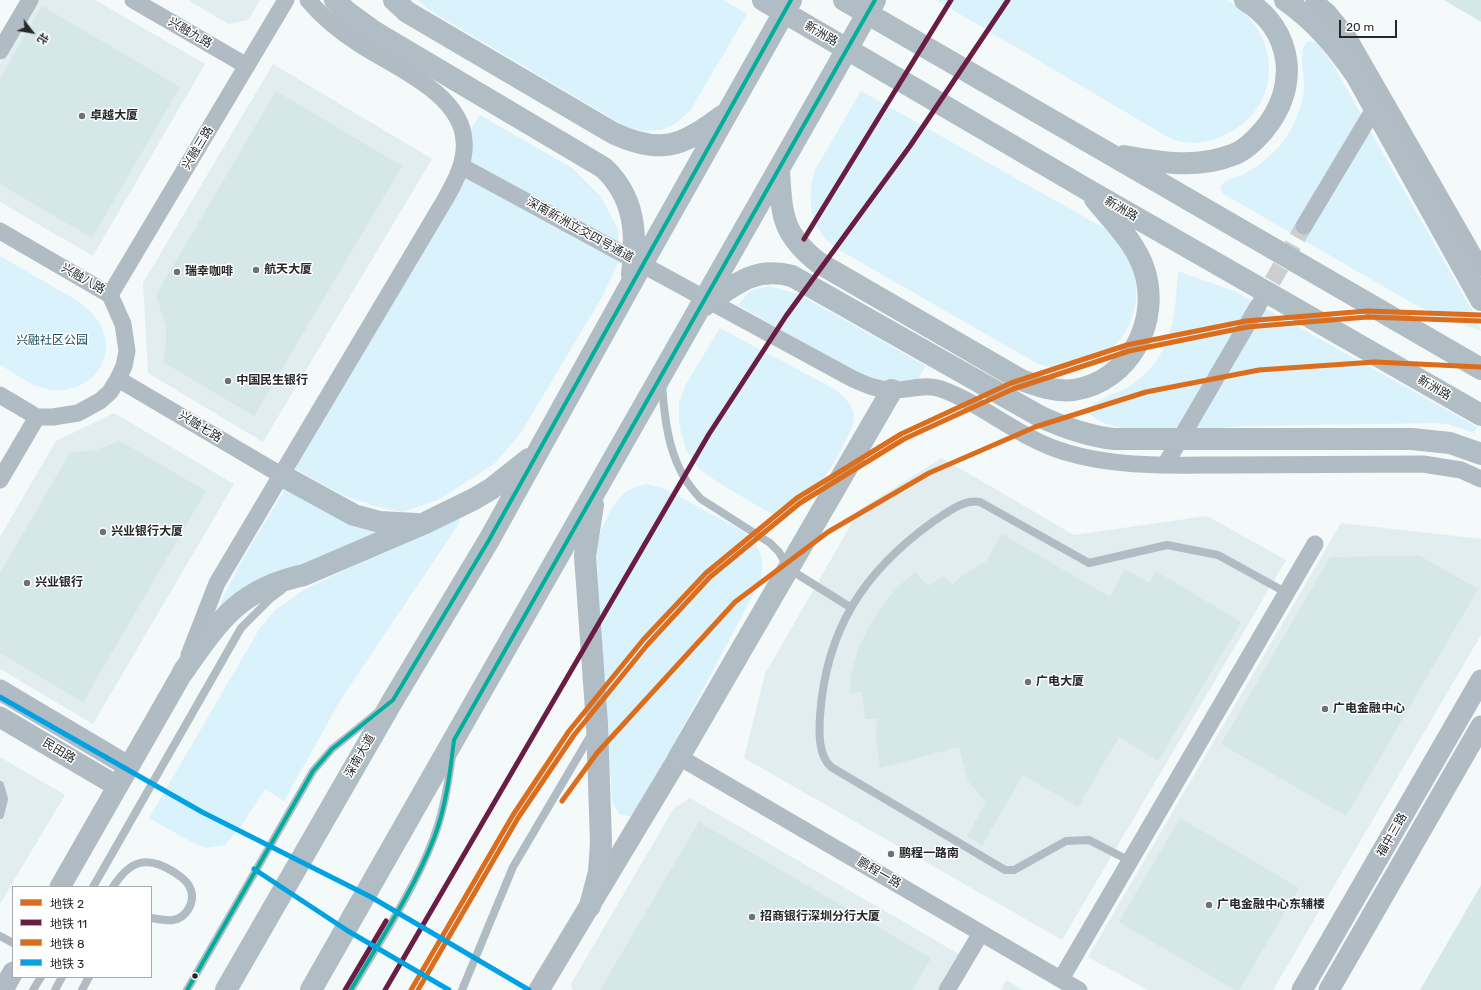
<!DOCTYPE html>
<html>
<head>
<meta charset="utf-8">
<style>
	body { margin:0 }
	#map { position:relative; width:1481px; height:990px; overflow:hidden; background:#f4f9fa; font-family:Rubik,"Noto Sans SC",sans-serif }
	canvas { display:block }
	.legend { position:absolute; left:12px; top:886px; width:140px; height:92px; box-sizing:border-box; background:#fff; border:1px solid #a8a9aa; margin:0; padding:5px 7px; list-style:none; font-size:12px; color:#26292a }
	.legend li { display:flex; align-items:center; gap:8px; height:20px }
	.legend b { width:20px; border:1px solid #a8a9aa }
	.north { position:absolute; left:12px; top:12px; width:40px; height:40px; -webkit-text-stroke:3px #fff; paint-order:stroke; rotate:121deg; font-size:11px; font-weight:700; line-height:16px; text-align:center; color:#26292a }
	.north::after { content:''; display:block; margin:auto; width:14px; height:18px; background:#26292a; clip-path:polygon(50% 0,100% 100%,50% 72%,0 100%) }
	.scale { position:absolute; left:1339px; top:20px; width:58px; height:18px; box-sizing:border-box; border:2px solid #26292a; border-top:0; padding-left:5px; font-size:12px; line-height:14px; white-space:nowrap; color:#26292a; -webkit-text-stroke:3px #fff; paint-order:stroke }
</style>
</head>
<body>
<div id="map">
<canvas width="1481" height="990"></canvas>
<ul class="legend">
<li><b style="height:5px;background:#db6d1c"></b>地铁 2</li>
<li><b style="height:5px;background:#6a1d44"></b>地铁 11</li>
<li><b style="height:5px;background:#db6d1c"></b>地铁 8</li>
<li><b style="height:5px;background:#00a2e1"></b>地铁 3</li>
</ul>
<div class="north">北</div>
<div class="scale">20 m</div>
</div>
<script>
const ctx = document.querySelector('canvas').getContext('2d');
ctx.lineJoin = 'round';
function paint(path, color) {
  ctx.fillStyle = color;
  ctx.fill(path, 'evenodd');
}
function stroke(path, color, width, dash) {
  ctx.strokeStyle = color;
  ctx.lineWidth = width;
  ctx.lineCap = dash ? 'butt' : 'round';
  ctx.setLineDash(dash || []);
  ctx.stroke(path);
}
function drawText(font, color, halo, rows, align = 'center') {
  ctx.font = font + ' Rubik,"Noto Sans SC",sans-serif';
  ctx.lineWidth = 3;
  ctx.setLineDash([]);
  ctx.textBaseline = 'middle';
  ctx.strokeStyle = halo;
  ctx.fillStyle = color;
  for (const [text, x, y, turn = 0] of rows) {
    ctx.save();
    ctx.translate(x, y);
    ctx.rotate((+turn || 0) * Math.PI / 180);
    ctx.textAlign = isNaN(turn) ? turn : align;
    if (halo) ctx.strokeText(text, 0, 0);
    ctx.fillText(text, 0, 0);
    ctx.restore();
  }
}
const built = new Path2D(`
	M 37,0 L 95,0 L 205,64 L 93,256 L 0,202 L 0,64 Z
	M 188,0 L 260,0 L 248,20 L 228,24 Z
	M 273,64 L 432,159 L 263,442 L 148,373 L 143,283 Z
	M 114,413 L 234,484 L 93,724 L 0,669 L 0,537 L 56,441 Z
	M 942,458 L 1074,535 L 1207,516 L 1286,560 L 1062,940 L 744,758 L 765,674 L 860,509 Z
	M 1341,523 L 1481,539 L 1481,635 L 1273,990 L 1148,990 L 1088,957 Z
	M 0,757 L 65,795 L 0,904 Z
	M 690,798 L 959,954 L 938,990 L 573,990 L 571,984 L 674,808 Z
	M 1006,980 L 1023,990 L 1001,990 Z`);
const green = new Path2D(`
	M 418,0 L 723,0 L 747,14 L 690,111 L 675,124 L 661,130 L 644,131 L 628,128 L 429,10 Z
	M 936,0 L 1227,0 C 1286,34 1283,115 1217,138 C 1204,143 1192,144 1178,141 C 1172,140 1167,136 1161,133 Z
	M 1308,41 L 1317,43 L 1332,63 L 1474,314 L 1481,331 L 1439,316 L 1412,303 L 1222,193 L 1220,187 C 1226,178 1235,179 1244,174 C 1260,165 1277,152 1287,136 C 1295,124 1302,105 1304,91 C 1306,76 1296,52 1308,41 Z
	M 861,91 L 1104,228 C 1113,235 1123,242 1129,252 C 1132,257 1132,266 1134,273 C 1145,316 1117,361 1072,368 C 1060,370 1049,367 1038,364 L 836,248 C 810,229 806,200 815,170 Z
	M 480,115 L 572,168 L 601,197 L 618,229 L 619,261 L 602,297 L 520,434 L 494,464 L 438,500 L 402,512 L 378,507 L 345,496 L 295,469 L 455,191 L 469,132 Z
	M 0,256 L 78,301 C 89,310 98,318 103,331 C 117,369 78,399 43,388 C 28,384 14,373 0,365 Z
	M 1178,271 L 1236,292 L 1477,427 L 1474,433 L 1448,424 L 1434,423 L 1246,426 L 1176,431 L 1140,431 C 1123,428 1099,426 1087,411 C 1097,399 1113,395 1126,388 C 1172,361 1175,319 1178,271 Z
	M 769,286 L 798,294 L 926,366 L 918,379 L 910,384 L 885,386 L 851,370 L 738,305 L 750,291 Z
	M 720,328 L 836,390 C 845,398 853,405 854,417 C 855,431 818,492 806,503 C 796,512 783,518 770,513 L 722,485 L 699,469 L 686,450 L 679,424 L 679,403 L 686,384 Z
	M 646,484 L 663,488 L 741,530 C 760,544 767,561 759,584 L 644,800 L 631,816 L 620,815 L 612,802 L 596,548 C 600,531 611,503 626,492 C 631,488 640,486 646,484 Z
	M 285,489 L 337,518 L 382,532 L 219,610 L 220,603 L 240,564 Z
	M 455,516 L 460,520 L 458,525 L 341,699 L 284,801 L 265,789 L 239,829 L 225,845 L 207,848 L 197,845 L 149,818 L 260,628 L 275,610 L 302,591 Z`);
const building = new Path2D(`
	M 1444,0 L 1481,0 L 1481,22 Z
	M 42,6 L 180,87 L 92,238 L 0,184 L 0,78 Z
	M 276,91 L 402,166 L 254,416 L 163,362 L 166,344 L 166,327 L 156,295 Z
	M 120,441 L 206,491 L 83,702 L 0,653 L 0,573 L 70,453 L 95,450 Z
	M 1002,534 L 1110,597 L 1125,569 L 1149,583 L 1156,571 L 1241,622 L 1158,761 L 1119,737 L 1078,807 L 1023,775 L 982,845 L 967,836 L 986,802 L 968,781 L 959,747 L 880,768 L 876,740 L 877,719 L 865,719 L 862,692 L 849,693 L 852,671 L 859,647 L 870,625 L 885,602 L 898,587 L 915,572 L 928,586 L 944,576 L 952,585 L 962,576 L 986,561 Z
	M 1420,556 L 1478,589 L 1346,816 L 1221,744 L 1330,557 Z
	M 1180,818 L 1299,888 L 1239,990 L 1235,990 L 1119,922 Z
	M 699,822 L 931,958 L 912,990 L 600,990 Z
	M 1481,885 L 1481,990 L 1420,990 Z`);
const minorTunnel = new Path2D(`
	M 1260,303 L 1304,226`);
const service = new Path2D(`
	M 662,385 C 665,426 670,468 701,499 L 770,543 L 779,552 L 789,569 L 850,607
	M 0,785 L 4,799 L 0,815
	M 1130,861 L 1089,840 L 1066,841 L 1014,870 L 1005,870 L 831,767 C 818,755 819,732 820,716 C 826,629 864,571 934,521 C 948,512 964,499 980,502 L 1089,563 L 1167,545 L 1218,555 L 1287,593
	M 93,887 L 241,628 L 271,598 L 282,590
	M 113,887 C 130,860 147,855 174,872 C 181,877 188,881 191,890 C 195,903 186,918 173,920 C 166,921 158,919 151,918
	M 0,936 L 13,943
	M 33,990 L 41,977
	M 55,990 L 62,977
	M 82,990 L 89,977
	M 187,990 L 313,771 L 332,749 L 378,712
	M 351,990 C 379,942 415,889 434,837 C 444,810 448,784 452,756
	M 462,990 L 513,867 L 592,733`);
const minor = new Path2D(`
	M 133,0 L 247,66
	M 1314,0 L 1328,12 L 1347,35 L 1481,268
	M 0,51 L 30,0
	M 461,166 L 853,379 C 865,384 877,390 891,390 C 908,391 924,383 941,389 C 985,405 1020,439 1065,452 C 1116,468 1173,465 1227,465 C 1292,465 1357,464 1423,464 L 1461,470 L 1481,479
	M 1304,226 L 1380,99
	M 0,231 L 110,295 L 123,324 L 127,351 L 124,366 L 118,379 L 110,392 L 100,401 L 78,413 L 53,417 L 37,417 L 0,395
	M 110,295 L 286,0
	M 118,379 L 281,475
	M 1165,465 L 1258,306
	M 0,480 L 37,417
	M 189,655 L 217,583 L 446,198 C 456,180 466,161 464,141 C 462,94 395,67 361,45 C 342,33 323,18 308,0
	M 679,757 L 1079,990
	M 1061,979 L 1315,544
	M 947,990 L 981,933`);
const tertiary = new Path2D(`
	M 0,690 L 128,766
	M 0,717 L 117,786
	M 60,887 L 183,672
	M 3,990 L 13,972
	M 539,990 L 679,757
	M 1302,990 L 1481,680
	M 1329,990 L 1481,726`);
const primary = new Path2D(`
	M 335,0 L 347,12 L 373,31 L 604,168 C 635,198 637,233 632,274
	M 394,0 L 407,12 L 613,133 C 660,155 682,147 722,116
	M 763,0 L 1088,190 L 1481,415
	M 844,0 L 1481,369
	M 1285,0 C 1315,21 1336,46 1356,75 L 1481,300
	M 1124,156 C 1162,163 1198,169 1235,154 C 1245,150 1256,139 1263,131 C 1300,88 1294,30 1245,0
	M 779,172 C 782,216 782,234 819,263 L 1021,380 C 1038,386 1055,392 1074,390 C 1130,381 1161,321 1144,269 C 1135,242 1112,220 1095,199
	M 705,305 C 735,285 754,266 792,276 L 1041,417 C 1065,428 1088,436 1114,439 L 1412,439 L 1450,443 L 1481,454
	M 281,475 L 354,515 L 380,522 L 416,524
	M 183,672 C 219,621 239,589 304,575 L 423,524 L 474,499 L 491,489 L 529,459
	M 679,757 L 892,390
	M 590,906 L 599,872 L 601,842 L 597,724 L 585,556 L 593,505
	M 226,990 L 393,700 L 489,540 L 632,282 L 791,0
	M 311,990 L 875,0`);
const bus1 = new Path2D(`
	M 187,990 L 313,771 L 332,749 L 393,700 L 489,540 L 791,0
	M 351,990 C 380,940 413,892 434,838 C 446,807 450,773 454,740 L 875,0`);
const metro1 = new Path2D(`
	M 562,801 L 597,753 L 735,602 L 828,532 L 929,473 L 1035,427 L 1146,392 L 1259,370 L 1375,362 L 1481,367
	M 411,990 L 513,815 L 569,731 L 643,640 L 706,573 L 797,498 L 901,434 L 1011,383 L 1127,345 L 1246,321 L 1367,311 L 1481,315`);
const metro2 = new Path2D(`
	M 804,239 L 951,0
	M 345,990 L 386,921
	M 385,990 L 709,434 L 786,316 L 910,146 L 1008,0`);
const metro3 = new Path2D(`
	M 418,990 L 518,818 L 574,735 L 648,644 L 710,577 L 800,503 L 904,439 L 1013,389 L 1129,351 L 1247,327 L 1367,317 L 1481,321`);
const metro4 = new Path2D(`
	M 0,697 L 202,812 L 371,897 L 529,990
	M 254,869 L 348,931 L 449,990`);
const markers = [
	[82,116,4,"#6e7273"],
	[256,270,4,"#6e7273"],
	[177,272,4,"#6e7273"],
	[228,381,4,"#6e7273"],
	[103,532,4,"#6e7273"],
	[27,583,4,"#6e7273"],
	[1028,682,4,"#6e7273"],
	[1325,709,4,"#6e7273"],
	[891,854,4,"#6e7273"],
	[1209,905,4,"#6e7273"],
	[752,917,4,"#6e7273"],
	[195,976,3.5,"#26292a"]
];
const streetNames = [
	["兴融九路",190,33,30],
	["新洲路",821,34,30],
	["兴融三路",198,148,-59],
	["新洲路",1121,209,30],
	["深南新洲立交四号通道",580,230,29],
	["兴融八路",83,279,30],
	["新洲路",1434,388,30],
	["兴融七路",200,427,31],
	["民田路",59,751,31],
	["深南大道",360,756,-60],
	["福中三路",1392,835,-60],
	["鹏程一路",879,873,30]
];
const poiNames = [
	["卓越大厦",90,116],
	["航天大厦",264,270],
	["瑞幸咖啡",185,272],
	["中国民生银行",236,381],
	["兴业银行大厦",111,532],
	["兴业银行",35,583],
	["广电大厦",1036,682],
	["广电金融中心",1333,709],
	["鹏程一路南",899,854],
	["广电金融中心东辅楼",1217,905],
	["招商银行深圳分行大厦",760,917]
];
const parkNames = [
	["兴融社区公园",52,341]
];
paint(built, '#e2edf0');
paint(green, '#daf2fb');
paint(building, '#d6e7e7');
stroke(minorTunnel, '#cbcfd0', 17, [17, 8]);
stroke(service, '#b1bbc4', 8);
stroke(minor, '#b1bbc4', 17);
stroke(tertiary, '#b1bbc4', 21);
stroke(primary, '#b0bdc4', 22);
stroke(bus1, '#01ad9c', 4);
stroke(metro1, '#db6d1c', 5);
stroke(metro2, '#6a1d44', 5);
stroke(metro3, '#db6d1c', 5);
stroke(metro4, '#00a2e1', 5);
for (const [x, y, r, color] of markers) {
  const dot = new Path2D();
  dot.arc(x, y, r, 0, 2 * Math.PI);
  ctx.fillStyle = color;
  ctx.fill(dot);
  stroke(dot, '#fff', 1.5);
}
drawText('12px', '#26292a', '#fff', streetNames);
drawText('bold 12px', '#26292a', '#fff', poiNames, 'left');
drawText('12px', '#154c5d', '#fff', parkNames);
</script>
</body>
</html>
